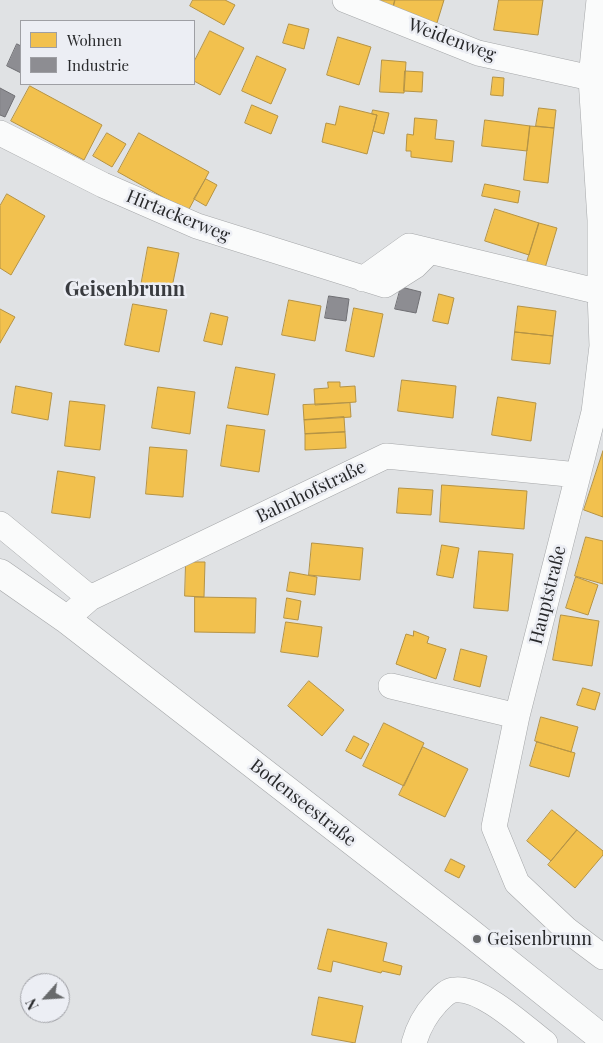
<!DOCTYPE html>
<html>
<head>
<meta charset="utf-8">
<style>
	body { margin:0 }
	#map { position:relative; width:603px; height:1043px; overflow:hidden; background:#e0e2e4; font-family:"Playfair Display",serif }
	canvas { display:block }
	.legend { position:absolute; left:20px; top:20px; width:175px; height:65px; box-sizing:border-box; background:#eceef4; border:1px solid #9e9fa4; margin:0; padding:6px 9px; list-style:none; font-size:15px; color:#28292b }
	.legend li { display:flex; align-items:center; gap:10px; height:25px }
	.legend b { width:25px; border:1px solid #9e9fa4 }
	.north { position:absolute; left:20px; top:973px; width:50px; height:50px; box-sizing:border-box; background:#eceef4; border:1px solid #9e9fa4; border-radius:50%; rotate:244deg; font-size:14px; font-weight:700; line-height:20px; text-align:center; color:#28292b }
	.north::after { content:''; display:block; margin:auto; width:18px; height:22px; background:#686a6c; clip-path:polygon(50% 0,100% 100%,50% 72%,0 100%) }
</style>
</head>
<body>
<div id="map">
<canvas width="603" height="1043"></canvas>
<ul class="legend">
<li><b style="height:14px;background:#f2c14e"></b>Wohnen</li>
<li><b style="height:14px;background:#8d8d92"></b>Industrie</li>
</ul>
<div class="north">N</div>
</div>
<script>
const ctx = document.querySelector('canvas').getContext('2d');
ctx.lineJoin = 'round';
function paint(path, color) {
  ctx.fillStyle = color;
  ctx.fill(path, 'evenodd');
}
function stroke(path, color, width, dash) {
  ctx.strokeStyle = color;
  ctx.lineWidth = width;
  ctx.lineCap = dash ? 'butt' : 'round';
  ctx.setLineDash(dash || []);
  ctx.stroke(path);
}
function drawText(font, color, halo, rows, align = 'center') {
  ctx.font = font + ' "Playfair Display",serif';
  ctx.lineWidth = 5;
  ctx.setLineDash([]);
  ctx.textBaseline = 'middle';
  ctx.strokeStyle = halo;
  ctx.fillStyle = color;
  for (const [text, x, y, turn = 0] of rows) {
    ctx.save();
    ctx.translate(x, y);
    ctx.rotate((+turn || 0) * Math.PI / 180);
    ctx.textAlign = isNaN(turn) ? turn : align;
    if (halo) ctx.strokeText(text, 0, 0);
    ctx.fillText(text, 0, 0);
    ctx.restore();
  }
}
const homes = new Path2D(`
	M 193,0 L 225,0 L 235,5 L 224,25 L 190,6 Z
	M 376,0 L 395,0 L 393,8 Z
	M 395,0 L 444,0 L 436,26 L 392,13 Z
	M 499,0 L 543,0 L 538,35 L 494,30 Z
	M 289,24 L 309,29 L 304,49 L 283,43 Z
	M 210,31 L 244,48 L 220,95 L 194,81 L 194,62 Z
	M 338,37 L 371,47 L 359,85 L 327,75 Z
	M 257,56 L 286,69 L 271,104 L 242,91 Z
	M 382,60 L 406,62 L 404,93 L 380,92 Z
	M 405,71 L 423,72 L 422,92 L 404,91 Z
	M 493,77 L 504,78 L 503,96 L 491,95 Z
	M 30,86 L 102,125 L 84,160 L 11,121 Z
	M 252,105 L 278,116 L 271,134 L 245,123 Z
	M 340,106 L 377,115 L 367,154 L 322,142 L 326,123 L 335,125 Z
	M 539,108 L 556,110 L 554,128 L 536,126 Z
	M 373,110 L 389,113 L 384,134 L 373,131 L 377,115 L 372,114 Z
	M 415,118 L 437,120 L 435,139 L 454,141 L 452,162 L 411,157 L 411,151 L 406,151 L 407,134 L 413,135 Z
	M 485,120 L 530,126 L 527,151 L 482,146 Z
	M 530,126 L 554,128 L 548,183 L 524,180 Z
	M 107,133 L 126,144 L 112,167 L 93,156 Z
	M 139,133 L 209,172 L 188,211 L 118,172 Z
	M 206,179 L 217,185 L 206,206 L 194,199 Z
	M 485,184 L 520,191 L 518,203 L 482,196 Z
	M 7,194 L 45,216 L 11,275 L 0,268 L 0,206 Z
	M 495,209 L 539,223 L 529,255 L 485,241 Z
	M 539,223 L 557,228 L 545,268 L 527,262 Z
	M 148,247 L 179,253 L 171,292 L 141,286 Z
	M 439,294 L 454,298 L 448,324 L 433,321 Z
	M 289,300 L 321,306 L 315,341 L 282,335 Z
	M 133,304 L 167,310 L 159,352 L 125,345 Z
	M 518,306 L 556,311 L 553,336 L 515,332 Z
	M 354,308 L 383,314 L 374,357 L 346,351 Z
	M 0,309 L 15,317 L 0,343 Z
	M 211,313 L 228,317 L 222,345 L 204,341 Z
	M 515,332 L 553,336 L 550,364 L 512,360 Z
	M 236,367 L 275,374 L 268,415 L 228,408 Z
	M 402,380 L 456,386 L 453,418 L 398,411 Z
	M 328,382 L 340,382 L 340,387 L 355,386 L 356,402 L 315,405 L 314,389 L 328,388 Z
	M 16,386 L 52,393 L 48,420 L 12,413 Z
	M 158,387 L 195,392 L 190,434 L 152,428 Z
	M 498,397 L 536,403 L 531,441 L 492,435 Z
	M 70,401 L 105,405 L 100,450 L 65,446 Z
	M 350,403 L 351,417 L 304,420 L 303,405 Z
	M 344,417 L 345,432 L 305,434 L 304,420 Z
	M 227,425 L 265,430 L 259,472 L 221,466 Z
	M 345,432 L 346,448 L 305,450 L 305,434 Z
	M 150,447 L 187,450 L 183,497 L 146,494 Z
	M 603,451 L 603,517 L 584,510 Z
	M 58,471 L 95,477 L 90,518 L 52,513 Z
	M 442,485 L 527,491 L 524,529 L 440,522 Z
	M 399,488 L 433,490 L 431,515 L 397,513 Z
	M 586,537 L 603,541 L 603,584 L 575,576 Z
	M 312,543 L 363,548 L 360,580 L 309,575 Z
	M 442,545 L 459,548 L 453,578 L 437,575 Z
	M 479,551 L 513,554 L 508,611 L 474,608 Z
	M 186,562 L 205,562 L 204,597 L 185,596 Z
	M 290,572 L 317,577 L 315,595 L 287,591 Z
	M 576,577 L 598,585 L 588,615 L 566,608 Z
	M 195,597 L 256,598 L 255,633 L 195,632 Z
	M 287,598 L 301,601 L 298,620 L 284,618 Z
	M 561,615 L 599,621 L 592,666 L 553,660 Z
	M 286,622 L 322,627 L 318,657 L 281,652 Z
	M 414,631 L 429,637 L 427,643 L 446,649 L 436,679 L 396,664 L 406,634 L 413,636 Z
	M 461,649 L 487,656 L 480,687 L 454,680 Z
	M 309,681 L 344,710 L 322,736 L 288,706 Z
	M 583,688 L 600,693 L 595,710 L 577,705 Z
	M 541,717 L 578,727 L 571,752 L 535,741 Z
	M 384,723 L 424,743 L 404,786 L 363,766 Z
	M 354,736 L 369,744 L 361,759 L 346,751 Z
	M 537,742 L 575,753 L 569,777 L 530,766 Z
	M 423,747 L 468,769 L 445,817 L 399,795 Z
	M 552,810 L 577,830 L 551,861 L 527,841 Z
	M 577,830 L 603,851 L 603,855 L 575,888 L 548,865 Z
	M 451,859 L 465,866 L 459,878 L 445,871 Z
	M 328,929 L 387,943 L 383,961 L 402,966 L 400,975 L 382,971 L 381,973 L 333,961 L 331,972 L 318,969 Z
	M 319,997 L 363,1006 L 355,1043 L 312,1035 Z`);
const industry = new Path2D(`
	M 17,44 L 21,46 L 21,73 L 7,66 Z
	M 0,88 L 15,96 L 5,117 L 0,115 Z
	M 401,287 L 421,292 L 416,313 L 395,309 Z
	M 329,296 L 349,299 L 346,321 L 325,318 Z`);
const minor = new Path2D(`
	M 345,0 L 478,53 L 591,78
	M 599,0 L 591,78 L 600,220 L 600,292 L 602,346 L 594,412 L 517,716 L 494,827 L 517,883 L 567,930 L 603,957
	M 0,133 L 103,185 L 197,226 L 385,285 L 415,266 L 429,252
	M 363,279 L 409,246 L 600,292
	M 0,524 L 90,598
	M 66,619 L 90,598 L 386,456 L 578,475
	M 391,686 L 517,716
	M 414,1043 C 418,1028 426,1014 436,1003 C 441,998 446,991 454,990 C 481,986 524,1027 545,1043`);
const secondary = new Path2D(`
	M 0,573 L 66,619 L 463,927 L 603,1039`);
const markers = [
	[477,939,5,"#686a6c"]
];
const streetNames = [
	["Weidenweg",452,40,20],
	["Hirtackerweg",178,216,22],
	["Bahnhofstraße",311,492,-26],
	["Hauptstraße",548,595,-76],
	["Bodenseestraße",303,803,38]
];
const poiNames = [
	["Geisenbrunn",487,939]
];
const quarterNames = [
	["Geisenbrunn",125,290]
];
paint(homes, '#f2c14e');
stroke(homes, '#b59344', 1);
paint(industry, '#8d8d92');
stroke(industry, '#6f6f73', 1);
stroke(minor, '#a5a7a9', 26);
stroke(secondary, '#a5a7a9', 29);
stroke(minor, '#fafbfb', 25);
stroke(secondary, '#fafbfb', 28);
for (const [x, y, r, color] of markers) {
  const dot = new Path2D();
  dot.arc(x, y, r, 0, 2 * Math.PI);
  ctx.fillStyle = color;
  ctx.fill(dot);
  stroke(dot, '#eceef4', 2);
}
drawText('18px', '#28292b', '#eceef4', streetNames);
drawText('18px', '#28292b', '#eceef4', poiNames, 'left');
drawText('bold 20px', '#393b3f', '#eceef4', quarterNames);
</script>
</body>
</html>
